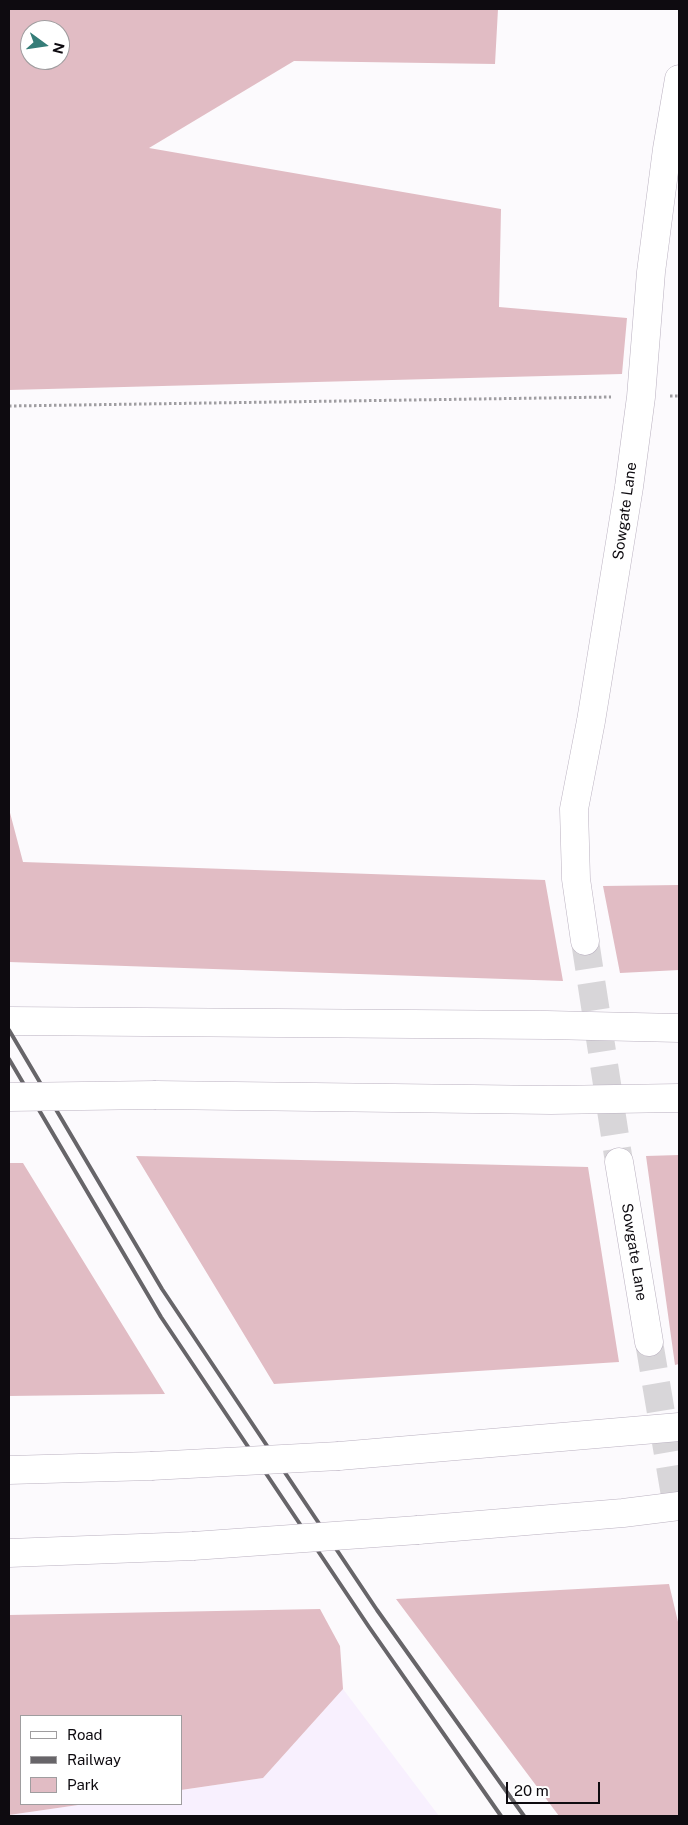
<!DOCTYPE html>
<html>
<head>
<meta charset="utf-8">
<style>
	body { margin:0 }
	#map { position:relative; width:688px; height:1825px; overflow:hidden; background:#fcfafd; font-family:"Public Sans",sans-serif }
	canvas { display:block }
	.frame { position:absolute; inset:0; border:10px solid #0e0b10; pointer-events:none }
	.legend { position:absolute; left:20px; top:1715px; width:162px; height:90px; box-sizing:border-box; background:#fff; border:1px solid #9f9d9f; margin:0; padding:6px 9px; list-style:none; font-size:15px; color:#0e0b10 }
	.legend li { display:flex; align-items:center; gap:10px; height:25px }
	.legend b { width:25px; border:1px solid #9f9d9f }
	.north { position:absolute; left:20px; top:20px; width:50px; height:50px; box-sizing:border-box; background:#fff; border:1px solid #9f9d9f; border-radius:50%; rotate:104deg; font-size:14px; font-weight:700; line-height:20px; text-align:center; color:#0e0b10 }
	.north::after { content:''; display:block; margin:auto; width:18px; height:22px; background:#357d78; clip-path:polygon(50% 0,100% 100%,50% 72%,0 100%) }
	.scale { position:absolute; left:506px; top:1782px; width:94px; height:22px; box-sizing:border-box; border:2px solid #0e0b10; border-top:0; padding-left:6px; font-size:15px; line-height:18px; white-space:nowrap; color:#0e0b10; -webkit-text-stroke:4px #fff; paint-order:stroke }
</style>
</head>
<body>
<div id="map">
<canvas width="688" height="1825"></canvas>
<div class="frame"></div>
<ul class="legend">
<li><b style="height:6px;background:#fff"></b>Road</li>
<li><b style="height:6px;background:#676569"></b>Railway</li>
<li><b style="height:14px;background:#e1bcc4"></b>Park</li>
</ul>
<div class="north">N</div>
<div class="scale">20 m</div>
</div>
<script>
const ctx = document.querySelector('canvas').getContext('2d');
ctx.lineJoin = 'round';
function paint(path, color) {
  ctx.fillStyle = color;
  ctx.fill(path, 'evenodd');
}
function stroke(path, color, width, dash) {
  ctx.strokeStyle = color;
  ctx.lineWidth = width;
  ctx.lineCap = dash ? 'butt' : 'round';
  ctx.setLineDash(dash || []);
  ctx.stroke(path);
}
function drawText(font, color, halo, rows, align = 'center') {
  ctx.font = font + ' "Public Sans",sans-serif';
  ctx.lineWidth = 5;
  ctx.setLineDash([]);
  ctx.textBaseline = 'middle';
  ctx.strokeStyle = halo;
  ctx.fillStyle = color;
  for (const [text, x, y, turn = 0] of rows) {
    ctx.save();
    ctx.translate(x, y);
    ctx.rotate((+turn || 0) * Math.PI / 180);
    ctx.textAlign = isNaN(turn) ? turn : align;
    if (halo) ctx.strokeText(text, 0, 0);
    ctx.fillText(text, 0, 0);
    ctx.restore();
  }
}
const built = new Path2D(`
	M 343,1689 L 439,1816 L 9,1816 L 9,1815 L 85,1804 L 181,1804 L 181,1790 L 263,1778 Z`);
const green = new Path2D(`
	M 9,9 L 498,9 L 495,64 L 294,61 L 149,148 L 501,209 L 499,307 L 627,318 L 622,374 L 9,390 ZM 30,30 L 60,30 L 60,60 L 30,60 Z
	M 9,809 L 23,862 L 545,880 L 563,981 L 9,962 Z
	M 679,885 L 679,970 L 620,973 L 603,886 Z
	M 679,1155 L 679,1364 L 675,1365 L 646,1156 Z
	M 136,1156 L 588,1167 L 619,1362 L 274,1384 Z
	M 9,1163 L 23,1163 L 165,1394 L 9,1396 Z
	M 669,1584 L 679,1626 L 679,1816 L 559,1816 L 396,1599 Z
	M 320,1609 L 340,1646 L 343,1689 L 263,1778 L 181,1790 L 181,1716 L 21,1716 L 21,1804 L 85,1804 L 9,1815 L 9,1615 Z`);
const minorTunnel = new Path2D(`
	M 585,941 L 619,1162
	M 649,1342 L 679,1519`);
const path = new Path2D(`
	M 670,396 L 679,396
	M 9,406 L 611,397`);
const minor = new Path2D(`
	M 585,941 L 576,879 L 574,809 L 591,721 L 629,487 L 641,397 L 651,272 L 667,149 L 679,79
	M 619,1162 L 649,1342`);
const highway = new Path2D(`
	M 9,1021 L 547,1025 L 679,1028
	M 156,1095 L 551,1100 L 679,1098
	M 339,1456 L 679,1427
	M 9,1470 L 151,1466
	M 418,1530 L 623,1513 L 679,1506
	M 9,1553 L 193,1546`);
const rail = new Path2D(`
	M 9,1030 L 162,1289 L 377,1610 L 524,1816
	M 9,1059 L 161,1317 L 369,1627 L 501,1816`);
const highwayBridge = new Path2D(`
	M 9,1097 L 156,1095
	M 151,1466 L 339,1456
	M 193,1546 L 418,1530`);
const streetNames = [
	["Sowgate Lane",625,511,-82],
	["Sowgate Lane",634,1252,81]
];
paint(built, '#f8f0fe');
paint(green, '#e1bcc4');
stroke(minorTunnel, '#d8d6d9', 28, [28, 14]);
stroke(minor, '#bab1c0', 29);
stroke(highway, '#bab1c0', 29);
stroke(path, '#9f9da1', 3, [2.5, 2.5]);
stroke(minor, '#fff', 28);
stroke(highway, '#fff', 28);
stroke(rail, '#676569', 4);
stroke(highwayBridge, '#bab1c0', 29, []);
stroke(highwayBridge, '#fff', 28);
drawText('15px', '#0e0b10', '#fff', streetNames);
</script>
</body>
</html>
